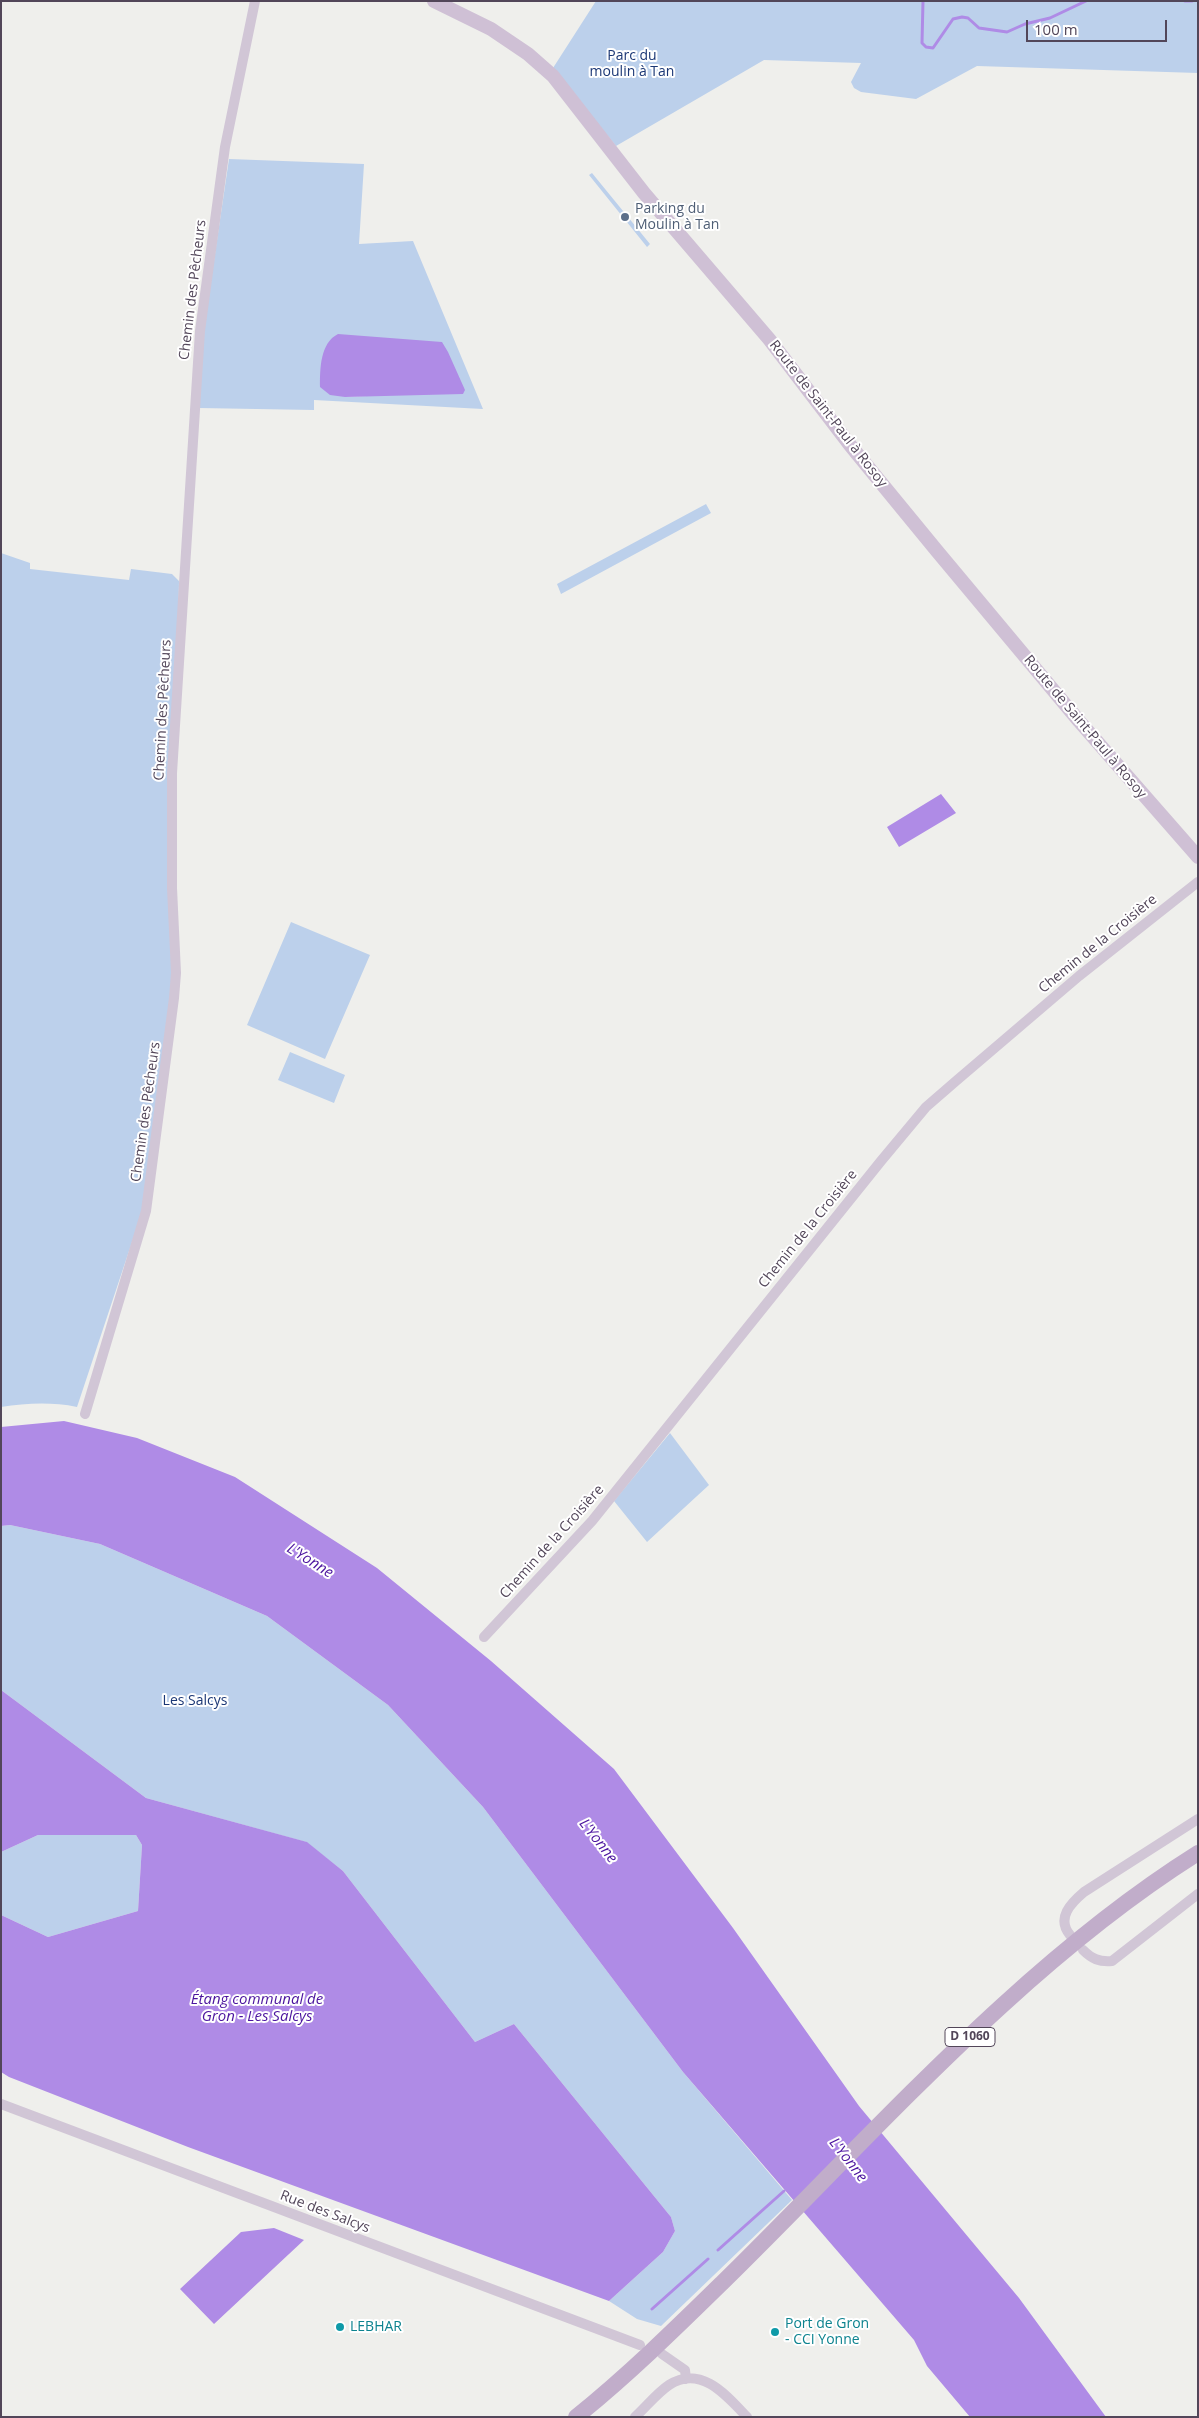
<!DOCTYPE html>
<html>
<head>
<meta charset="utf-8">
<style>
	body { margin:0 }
	#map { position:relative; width:1199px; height:2418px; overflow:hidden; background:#efefec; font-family:"Open Sans",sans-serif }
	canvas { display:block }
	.frame { position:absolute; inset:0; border:2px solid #524659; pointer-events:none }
	.scale { position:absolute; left:1026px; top:20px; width:141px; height:22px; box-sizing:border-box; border:2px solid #524659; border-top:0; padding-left:6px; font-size:15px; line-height:18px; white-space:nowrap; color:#524659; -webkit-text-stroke:4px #fff; paint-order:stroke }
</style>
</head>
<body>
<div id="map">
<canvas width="1199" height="2418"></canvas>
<div class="frame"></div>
<div class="scale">100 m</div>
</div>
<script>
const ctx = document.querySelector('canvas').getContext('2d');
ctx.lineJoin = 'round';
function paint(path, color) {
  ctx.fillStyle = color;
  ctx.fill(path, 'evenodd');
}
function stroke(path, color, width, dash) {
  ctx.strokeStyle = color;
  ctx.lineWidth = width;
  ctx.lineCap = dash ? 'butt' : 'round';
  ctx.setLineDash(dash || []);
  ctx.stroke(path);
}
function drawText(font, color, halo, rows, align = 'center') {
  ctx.font = font + ' "Open Sans",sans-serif';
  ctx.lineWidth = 4;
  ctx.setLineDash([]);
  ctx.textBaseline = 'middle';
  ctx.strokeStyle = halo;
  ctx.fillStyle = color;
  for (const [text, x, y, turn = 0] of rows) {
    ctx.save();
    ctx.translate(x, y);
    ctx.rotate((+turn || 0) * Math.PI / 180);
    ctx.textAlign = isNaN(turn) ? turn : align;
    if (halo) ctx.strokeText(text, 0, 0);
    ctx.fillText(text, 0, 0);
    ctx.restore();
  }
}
const green = new Path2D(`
	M 596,1 L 1198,1 L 1198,73 L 977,66 L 916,99 L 861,92 L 854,88 L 851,82 L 861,63 L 764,60 L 616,146 L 553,68 Z
	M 229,159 L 364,164 L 359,244 L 413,241 L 483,409 L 314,400 L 314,410 L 199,408 L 204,328 ZM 442,342 L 389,395 L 345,397 Z
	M 592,173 L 650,244 L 647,247 L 589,175 Z
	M 706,504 L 711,513 L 561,594 L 557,584 Z
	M 1,553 L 30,563 L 30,569 L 129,580 L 131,569 L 172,574 L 179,581 L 173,973 L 143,1209 L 77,1407 C 52,1402 27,1403 1,1407 Z
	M 291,922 L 370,955 L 325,1059 L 247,1025 Z
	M 290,1052 L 345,1075 L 334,1103 L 278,1080 Z
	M 670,1433 L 709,1485 L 647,1542 L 614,1501 Z
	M 10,1525 L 100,1544 L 267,1616 L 388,1705 L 483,1807 L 683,2072 L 792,2200 L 661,2326 L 637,2319 L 609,2301 L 663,2252 L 675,2231 L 671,2217 L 514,2024 L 475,2042 L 343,1871 L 306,1842 L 146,1798 L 1,1690 L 1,1526 Z
	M 38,1835 L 136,1835 L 142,1845 L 138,1911 L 48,1937 L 1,1915 L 1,1852 Z`);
const water = new Path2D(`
	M 338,334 L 442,342 L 448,352 L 465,390 L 463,394 L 345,397 L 330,395 L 320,387 C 320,369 320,343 338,334 Z
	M 941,794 L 956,813 L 899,847 L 887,827 Z
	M 64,1421 L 137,1438 L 235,1477 L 377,1568 L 491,1661 L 614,1769 L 733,1928 L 859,2106 L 1019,2298 L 1106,2417 L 970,2417 L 927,2366 L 914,2340 L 683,2072 L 483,1807 L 388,1705 L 267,1616 L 100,1544 L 10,1525 L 1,1526 L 1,1427 Z
	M 1,1690 L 146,1798 L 307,1842 L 343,1871 L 475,2042 L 514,2024 L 671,2217 L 675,2231 L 663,2252 L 609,2301 L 188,2147 L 9,2077 L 1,2072 L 1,1915 L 48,1937 L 138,1911 L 142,1845 L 136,1835 L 38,1835 L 1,1852 Z
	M 274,2228 L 304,2240 L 214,2324 L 180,2289 L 241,2232 Z`);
const stream = new Path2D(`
	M 923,1 L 922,43 L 926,47 L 933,48 L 953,19 L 962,17 L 968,18 L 979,28 L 1007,32 L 1025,24 L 1050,18 L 1086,1
	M 1185,1 L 1192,1
	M 718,2250 L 784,2191
	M 652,2309 L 708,2259`);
const street = new Path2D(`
	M 85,1414 L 146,1211 L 174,998 L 176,973 L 172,888 L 172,773 L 200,331 L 225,147 L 255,1
	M 484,1637 L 592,1521 L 881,1161 L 926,1107 L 956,1081 L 1079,976 L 1198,882
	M 1070,1935 C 1056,1918 1071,1903 1084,1892 L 1198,1819
	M 1083,1950 C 1092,1959 1099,1962 1112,1961 L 1198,1894
	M 1,2104 L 640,2345
	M 662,2354 L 685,2370 L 686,2379
	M 635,2417 C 646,2407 657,2393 669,2385 C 701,2364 727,2396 747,2417`);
const secondary = new Path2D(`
	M 434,1 L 491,29 L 528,54 L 553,76 L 644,193 L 769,339 L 850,445 L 937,551 L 1079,721 L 1198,857`);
const primary = new Path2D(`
	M 576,2417 C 627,2376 675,2329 722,2283 C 871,2137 1021,1964 1198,1853`);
const markers = [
	[625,217,5,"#5c6f8a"],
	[340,2327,5,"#0f9aa8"],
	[775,2332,5,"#0f9aa8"]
];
const shields = [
	[970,2037,50]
];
const shieldNames = [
	["D 1060",970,2037]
];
const parkNames = [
	["Parc du",632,56],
	["moulin à Tan",632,72],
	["Les Salcys",195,1701]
];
const serviceNames = [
	["Parking du",635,209],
	["Moulin à Tan",635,225]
];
const streetNames = [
	["Chemin des Pêcheurs",193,290,-83],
	["Route de Saint-Paul à Rosoy",828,414,52],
	["Chemin des Pêcheurs",163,710,-87],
	["Route de Saint-Paul à Rosoy",1085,727,50],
	["Chemin de la Croisière",1098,944,-39],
	["Chemin des Pêcheurs",146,1112,-82],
	["Chemin de la Croisière",808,1229,-51],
	["Chemin de la Croisière",552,1542,-48],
	["Rue des Salcys",325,2212,21]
];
const cultureNames = [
	["Port de Gron",785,2324],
	["- CCI Yonne",785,2340],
	["LEBHAR",350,2327]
];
const waterNames = [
	["L'Yonne",310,1561,32],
	["L'Yonne",598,1841,52],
	["Étang communal de",257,2000],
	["Gron - Les Salcys",257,2017],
	["L'Yonne",848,2160,52]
];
paint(green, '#bcd0eb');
paint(water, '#af8be6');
stroke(stream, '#af8be6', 3);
stroke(street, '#d1c6d6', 10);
stroke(secondary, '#cfc0d5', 14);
stroke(primary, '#c1adca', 16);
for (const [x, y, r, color] of markers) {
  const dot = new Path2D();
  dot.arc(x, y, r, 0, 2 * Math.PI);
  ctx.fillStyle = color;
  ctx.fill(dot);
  stroke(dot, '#fff', 2);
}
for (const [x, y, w] of shields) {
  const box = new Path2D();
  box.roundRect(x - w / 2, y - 9.5, w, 19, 4);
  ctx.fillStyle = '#fff';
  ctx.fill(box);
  stroke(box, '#524659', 1);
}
drawText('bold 12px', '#524659', null, shieldNames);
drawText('14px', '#1b3775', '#fff', parkNames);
drawText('14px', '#4e5e75', '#fff', serviceNames, 'left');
drawText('14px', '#524659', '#fff', streetNames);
drawText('14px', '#0d838f', '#fff', cultureNames, 'left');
drawText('italic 15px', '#4b149e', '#fff', waterNames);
</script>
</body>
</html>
